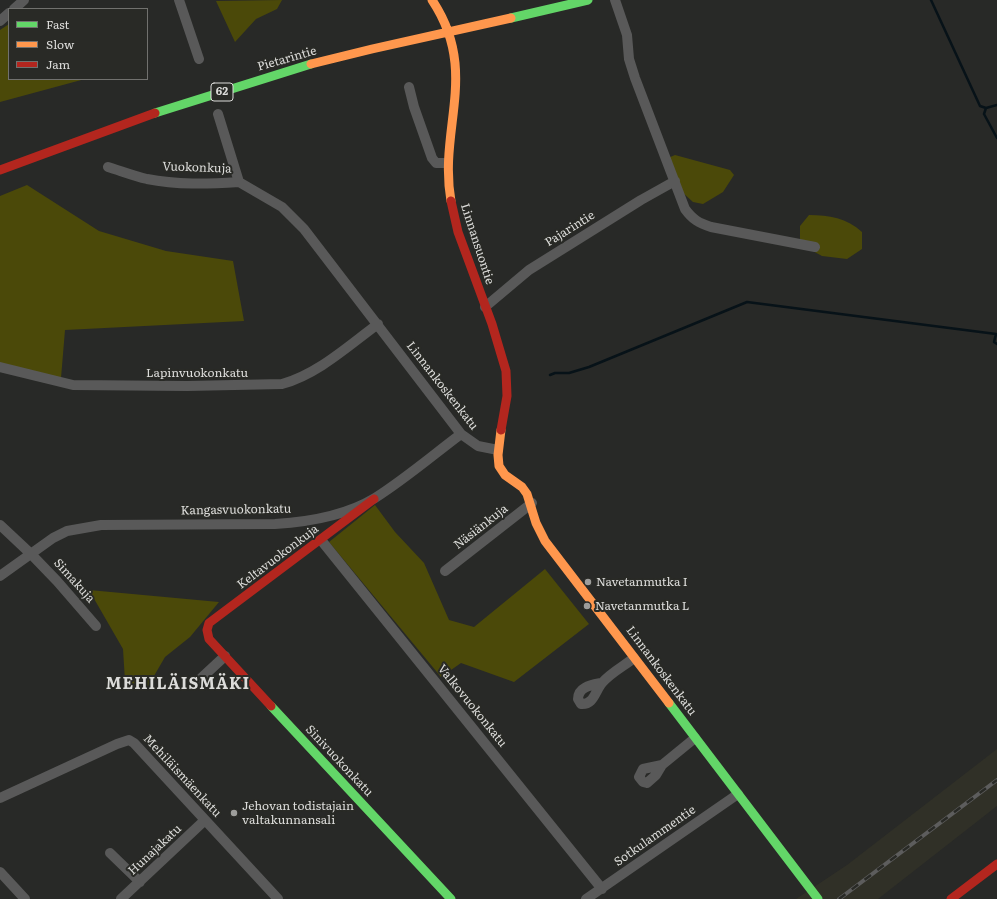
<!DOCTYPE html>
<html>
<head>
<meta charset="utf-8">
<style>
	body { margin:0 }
	#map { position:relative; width:997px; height:899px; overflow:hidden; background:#282927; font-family:Literata,serif }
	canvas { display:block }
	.legend { position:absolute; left:8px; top:8px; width:140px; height:72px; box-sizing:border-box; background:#292a26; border:1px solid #71716e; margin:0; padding:5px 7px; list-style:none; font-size:12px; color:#dcdcda }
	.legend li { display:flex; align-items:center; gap:8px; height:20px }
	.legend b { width:20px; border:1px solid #71716e }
</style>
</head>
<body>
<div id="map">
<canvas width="997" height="899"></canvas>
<ul class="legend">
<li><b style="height:5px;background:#63d668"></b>Fast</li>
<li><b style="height:5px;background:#ff974d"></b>Slow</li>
<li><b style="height:5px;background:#b3261e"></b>Jam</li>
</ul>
</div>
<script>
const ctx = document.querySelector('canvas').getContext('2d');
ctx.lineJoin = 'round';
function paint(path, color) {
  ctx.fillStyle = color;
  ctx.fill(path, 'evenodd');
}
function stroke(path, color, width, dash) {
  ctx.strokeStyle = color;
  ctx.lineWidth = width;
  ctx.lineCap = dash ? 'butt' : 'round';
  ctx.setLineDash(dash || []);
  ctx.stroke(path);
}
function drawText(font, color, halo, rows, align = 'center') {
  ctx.font = font + ' Literata,serif';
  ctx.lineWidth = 4;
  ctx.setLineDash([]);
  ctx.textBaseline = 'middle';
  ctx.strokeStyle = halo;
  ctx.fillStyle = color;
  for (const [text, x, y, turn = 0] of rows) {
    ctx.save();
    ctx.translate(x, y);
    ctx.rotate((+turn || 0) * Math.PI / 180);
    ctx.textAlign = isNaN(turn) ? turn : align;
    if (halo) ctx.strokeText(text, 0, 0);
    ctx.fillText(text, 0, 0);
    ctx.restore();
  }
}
const built = new Path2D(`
	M 997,749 L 997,806 L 878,899 L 796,899 L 847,865 Z`);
const green = new Path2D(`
	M 282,0 L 277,9 L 256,19 L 235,42 L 216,1 Z
	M 9,24 L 9,79 L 85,79 L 0,102 L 0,30 Z
	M 675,155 L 730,170 L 734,175 L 723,192 L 703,204 L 693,202 L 682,192 L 668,158 Z
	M 27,185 L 99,231 L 166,251 L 233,261 L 244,321 L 65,330 L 61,378 L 0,366 L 0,196 Z
	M 809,215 C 829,215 847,218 862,232 L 862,249 L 847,259 L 822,256 L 800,244 L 800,226 Z
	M 375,505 L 395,532 L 424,563 L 449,620 L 474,627 L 545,569 L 589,624 L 514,682 L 461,663 L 441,677 L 329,542 Z
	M 89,590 L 219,602 L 190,637 L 165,657 L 147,688 L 125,681 L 123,649 Z`);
const stream = new Path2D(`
	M 931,0 L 980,106 L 986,108 L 997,105
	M 986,108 L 984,114 L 997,138
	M 550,375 L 555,373 L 569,373 L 589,367 L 747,302 L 996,334 L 994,342 L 997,344`);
const street = new Path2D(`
	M 179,0 L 199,59
	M 615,0 L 627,35 L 629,59 L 635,78 L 685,209 C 693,220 699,223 711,227 L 815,247
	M 14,9 L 24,0
	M 0,21 L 9,13
	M 409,87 L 414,107 L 432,158 L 436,163 L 448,163
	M 218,114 L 239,182 L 282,207 L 304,229 L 461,434 L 478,446 L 498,450
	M 108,167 C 121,171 134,176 147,179 C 177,185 208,184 239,182
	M 485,307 L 529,270 L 641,200 L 675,181
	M 0,367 L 73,385 L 187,386 L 282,384 C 318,374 348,346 378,324
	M 0,525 L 31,554 L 57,581 L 96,626
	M 321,540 L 602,889
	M 445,571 L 532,503
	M 0,576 L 53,538 L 67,531 L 101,525 L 275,524 C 308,522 347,515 375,498 C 405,479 433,455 461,434
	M 197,682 L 225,656
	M 601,683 C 591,685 578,687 578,699 L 581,704 C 594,705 595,691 602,683 C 610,673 624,666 634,658
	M 662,765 L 643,769 L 639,777 L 643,782 L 647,783 L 656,775 L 662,765 L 695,738
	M 0,798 L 117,744 L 129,740 L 134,743 L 278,899
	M 110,853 L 140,882
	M 0,872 L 25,899
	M 121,899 L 205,820
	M 586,899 L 738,794`);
const fast = new Path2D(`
	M 511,18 L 588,0
	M 155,113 L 311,64
	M 669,703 L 818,899
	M 271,706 L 451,899`);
const slow = new Path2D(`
	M 432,0 C 480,72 438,128 451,201
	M 311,64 L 372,49 L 511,18
	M 501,430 L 498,455 L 499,466 L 505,475 L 522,487 L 527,494 L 536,523 L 545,541 L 669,703`);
const jam = new Path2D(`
	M 0,170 L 155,113
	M 451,201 L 458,232 L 492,324 L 506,371 L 507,396 L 501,430
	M 271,706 L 209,639 L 207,630 L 209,623 L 374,499
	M 951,899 L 997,864`);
const rail = new Path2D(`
	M 839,899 L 997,780`);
const markers = [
	[588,582,4,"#9d9d9b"],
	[587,606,4,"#9d9d9b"],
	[234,813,4,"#9d9d9b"]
];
const shields = [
	[222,92,22]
];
const shieldNames = [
	["62",222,92]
];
const streetNames = [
	["Pietarintie",287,59,-16],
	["Vuokonkuja",197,168,2],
	["Pajarintie",570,229,-32],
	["Linnansuontie",477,244,72],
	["Lapinvuokonkatu",197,373],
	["Linnankoskenkatu",442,386,52],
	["Kangasvuokonkatu",236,510,-1],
	["Näsiänkuja",481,527,-38],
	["Keltavuokonkuja",278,557,-37],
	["Simakuja",74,581,48],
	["Linnankoskenkatu",661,671,53],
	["Valkovuokonkatu",472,706,51],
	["Sinivuokonkatu",339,761,47],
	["Mehiläismäenkatu",182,776,47],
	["Sotkulammentie",655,836,-35],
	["Hunajakatu",155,850,-43]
];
const poiNames = [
	["Navetanmutka I",596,582],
	["Navetanmutka L",595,606],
	["Jehovan todistajain",242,806],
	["valtakunnansali",242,820]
];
const districtNames = [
	["MEHILÄISMÄKI",178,684]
];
paint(built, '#303027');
paint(green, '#4b4909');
stroke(stream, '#071218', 2.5);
stroke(street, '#595959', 10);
stroke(fast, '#63d668', 9);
stroke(slow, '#ff974d', 9);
stroke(jam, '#b3261e', 9);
stroke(rail, '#5d5d5d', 4);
stroke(rail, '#292a26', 2.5, [8]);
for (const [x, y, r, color] of markers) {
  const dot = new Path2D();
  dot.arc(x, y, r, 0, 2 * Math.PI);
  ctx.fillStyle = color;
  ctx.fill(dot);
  stroke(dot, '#292a26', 1.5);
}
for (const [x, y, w] of shields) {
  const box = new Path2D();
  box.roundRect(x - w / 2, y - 9, w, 18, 3);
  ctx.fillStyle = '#292a26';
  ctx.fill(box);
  stroke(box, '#dcdcda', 1);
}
drawText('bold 11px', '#dcdcda', null, shieldNames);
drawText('12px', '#dcdcda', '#292a26', streetNames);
drawText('12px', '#dcdcda', '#292a26', poiNames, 'left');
ctx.letterSpacing = '1px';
drawText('bold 16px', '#dcdcda', '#292a26', districtNames);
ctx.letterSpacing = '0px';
</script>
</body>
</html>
